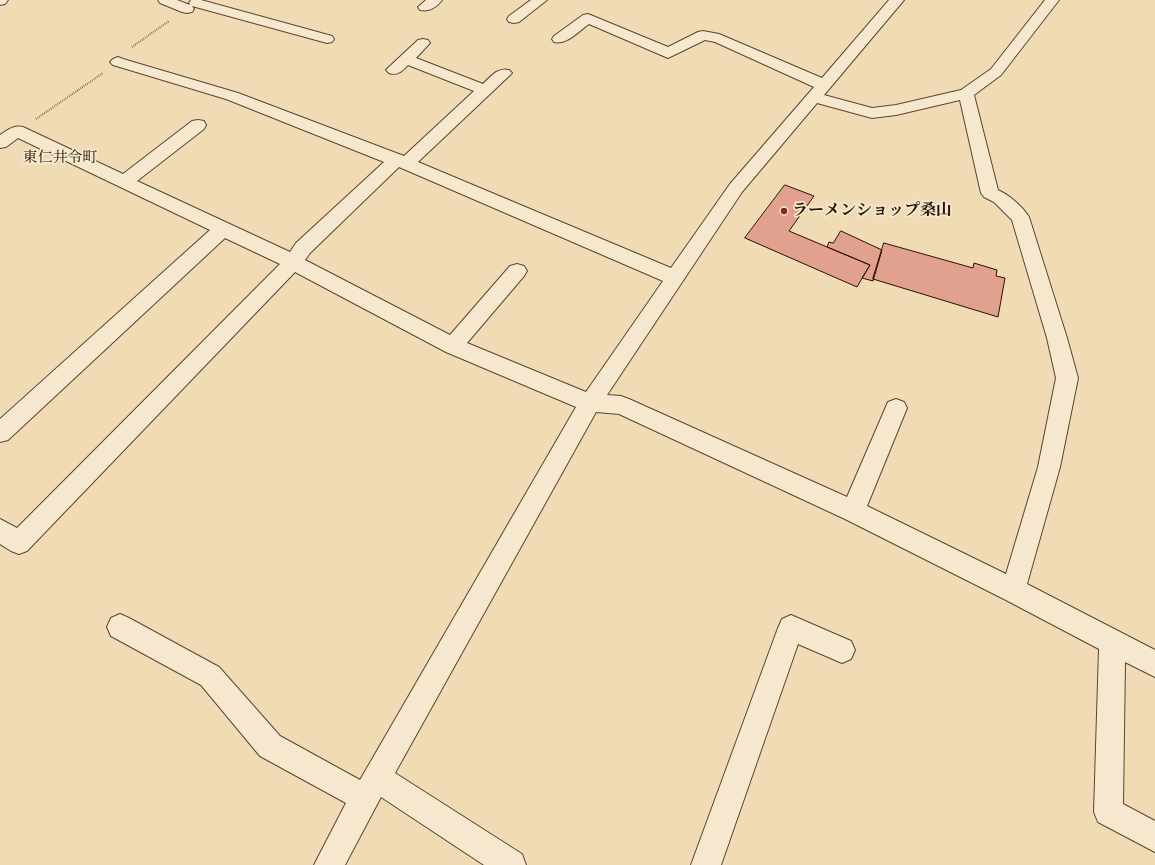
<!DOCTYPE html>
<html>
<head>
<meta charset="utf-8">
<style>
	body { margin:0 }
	canvas { display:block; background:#f1dbb4 }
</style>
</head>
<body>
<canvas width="1155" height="865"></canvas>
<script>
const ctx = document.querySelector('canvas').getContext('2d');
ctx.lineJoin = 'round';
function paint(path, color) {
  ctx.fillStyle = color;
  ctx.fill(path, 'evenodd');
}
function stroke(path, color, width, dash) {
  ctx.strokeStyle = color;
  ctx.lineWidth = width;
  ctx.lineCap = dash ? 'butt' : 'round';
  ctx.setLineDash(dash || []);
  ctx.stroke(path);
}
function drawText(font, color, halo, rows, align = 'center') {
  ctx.font = font + ' "Libre Bodoni","Noto Serif JP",serif';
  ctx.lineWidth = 3.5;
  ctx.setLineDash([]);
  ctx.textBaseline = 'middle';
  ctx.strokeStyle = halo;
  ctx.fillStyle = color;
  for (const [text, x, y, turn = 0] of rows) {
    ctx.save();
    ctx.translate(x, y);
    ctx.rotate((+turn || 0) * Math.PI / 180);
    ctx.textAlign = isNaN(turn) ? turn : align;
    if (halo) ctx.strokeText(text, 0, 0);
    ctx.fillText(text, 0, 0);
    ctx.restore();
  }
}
const building = new Path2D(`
	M 785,185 L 814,196 L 789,231 L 870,265 L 857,287 L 745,238 Z
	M 841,231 L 882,250 L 873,281 L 862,278 L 870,265 L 827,247 L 829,242 L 833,243 Z
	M 884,243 L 973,268 L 974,263 L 997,270 L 996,276 L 1005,278 L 998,317 L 873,279 Z`);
const path = new Path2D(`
	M 132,47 L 169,21
	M 36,119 L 103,73`);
const minor = new Path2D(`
	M 0,0 L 8,0 L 5,4 L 0,5 Z
	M 158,0 L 177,0 L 190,5 L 189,3 L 191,0 L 201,0 L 332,36 L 334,39 L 332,42 L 327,43 L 192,6 L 194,9 L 192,12 L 187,13 L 182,12 L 160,3 Z
	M 426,0 L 442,0 C 437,7 429,12 420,10 L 418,7 Z
	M 531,0 L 547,0 L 519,22 L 514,23 L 509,22 L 507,19 L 509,16 Z
	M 889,0 L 904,0 L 824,95 L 872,108 L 896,105 L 961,90 L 991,69 L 1045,0 L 1059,0 L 1001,75 L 974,95 L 998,190 C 1009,195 1022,206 1029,217 L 1067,338 L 1078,378 L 1060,467 L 1027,584 L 1155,650 L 1155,677 L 1125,662 L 1123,804 L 1155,821 L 1155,852 L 1098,822 L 1094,812 L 1099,649 L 1004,599 L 845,519 L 619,414 L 596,412 L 395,773 L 522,854 L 526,865 L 484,865 L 381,797 L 345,865 L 314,865 L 346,803 L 260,756 L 201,685 L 111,636 L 107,627 L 111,618 L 120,614 L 129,618 L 219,667 L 280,736 L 360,780 L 576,407 L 446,352 L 295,272 L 27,551 L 19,554 L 11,551 L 0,544 L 0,519 L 17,528 L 280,264 L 225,238 L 8,440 L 0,442 L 0,419 L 210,230 L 18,138 L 6,147 L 0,148 L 0,135 C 8,130 13,125 23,127 L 123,174 L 192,121 L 198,120 L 204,121 L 206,125 L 204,129 L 137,181 L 290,252 L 296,243 L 384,162 L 226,99 L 113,65 L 110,62 L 113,59 L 118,57 L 123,59 L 238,93 L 404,156 L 474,91 L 408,65 C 402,71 398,76 389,73 L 386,70 L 389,67 L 418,40 L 423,39 L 428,40 L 430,43 L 416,58 L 483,84 C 491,76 498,67 509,70 L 512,73 L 509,76 L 418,162 L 671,268 L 730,184 L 814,87 L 715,42 L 705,40 L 668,58 L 589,24 C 579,31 567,45 554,42 L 552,39 L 554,36 L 583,15 L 588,14 L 668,47 L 698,32 L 703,31 L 719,34 L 822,78 ZM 960,100 L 981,193 L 984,197 L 994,202 L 1012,220 L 1047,338 L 1056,378 L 1038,467 L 1006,574 L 867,506 L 907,408 L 904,402 L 896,399 L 888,402 L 847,497 L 629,399 L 621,396 L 607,395 L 742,192 L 817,103 L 872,118 L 896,115 ZM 399,167 L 663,281 L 586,392 L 467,343 L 524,276 L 527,271 L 524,266 L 517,264 L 510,266 L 450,335 L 305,260 L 310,253 Z
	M 791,615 L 851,641 L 855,650 L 851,659 L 842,663 L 798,644 L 721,865 L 691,865 L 778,628 L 782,619 Z`);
const markers = [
	[784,211,4,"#8f2418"]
];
const farQuarternames = [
	["東仁井令町",60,158]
];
const poiNames = [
	["ラーメンショップ桑山",792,211]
];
paint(building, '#e2a08e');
stroke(building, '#271205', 1);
stroke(minor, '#5a4431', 2);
stroke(path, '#271205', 2, [0.5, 1.5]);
paint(minor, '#f6e8ce');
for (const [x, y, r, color] of markers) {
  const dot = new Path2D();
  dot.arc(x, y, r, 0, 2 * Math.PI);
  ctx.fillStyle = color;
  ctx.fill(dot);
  stroke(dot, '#f6e8ce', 1.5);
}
drawText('15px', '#271205', '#f6e8ce', farQuarternames);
drawText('bold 16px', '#271205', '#f6e8ce', poiNames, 'left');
</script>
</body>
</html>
